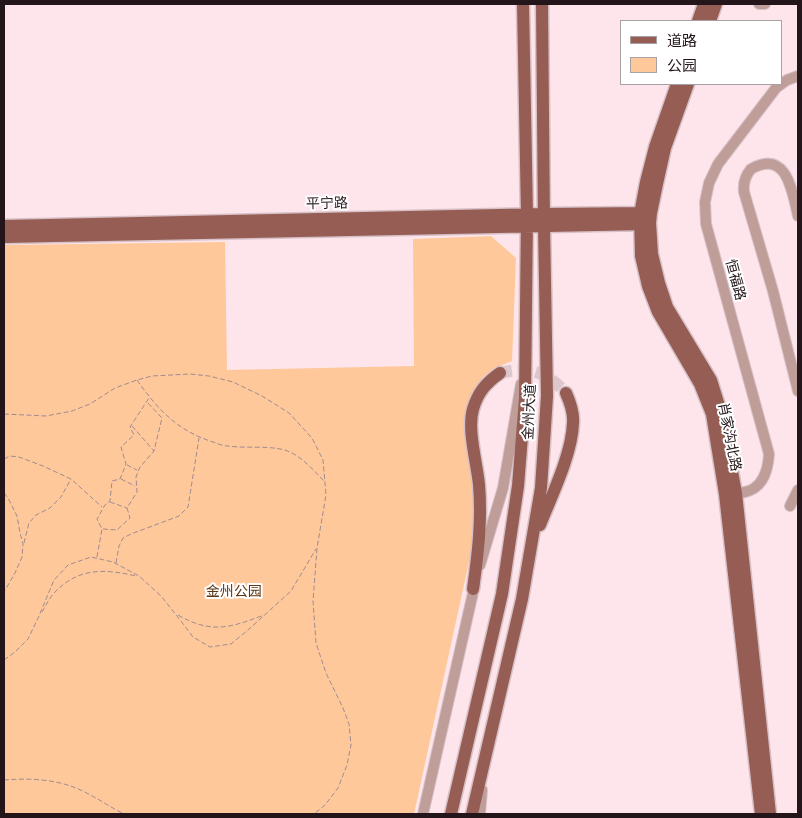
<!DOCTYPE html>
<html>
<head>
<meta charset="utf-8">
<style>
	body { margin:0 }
	#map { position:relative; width:802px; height:818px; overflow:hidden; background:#fee5ec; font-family:Arial,"Noto Sans SC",sans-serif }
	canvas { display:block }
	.frame { position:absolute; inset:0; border:5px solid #231519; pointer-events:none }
	.legend { position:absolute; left:620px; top:20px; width:162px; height:65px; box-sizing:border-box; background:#fff; border:1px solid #a7a1a3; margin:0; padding:6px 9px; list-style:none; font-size:15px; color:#231519 }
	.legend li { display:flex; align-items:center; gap:10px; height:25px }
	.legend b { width:25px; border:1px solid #a7a1a3 }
</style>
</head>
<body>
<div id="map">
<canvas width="802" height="818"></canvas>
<div class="frame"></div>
<ul class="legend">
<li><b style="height:6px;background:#955d54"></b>道路</li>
<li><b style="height:14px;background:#fec89b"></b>公园</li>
</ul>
</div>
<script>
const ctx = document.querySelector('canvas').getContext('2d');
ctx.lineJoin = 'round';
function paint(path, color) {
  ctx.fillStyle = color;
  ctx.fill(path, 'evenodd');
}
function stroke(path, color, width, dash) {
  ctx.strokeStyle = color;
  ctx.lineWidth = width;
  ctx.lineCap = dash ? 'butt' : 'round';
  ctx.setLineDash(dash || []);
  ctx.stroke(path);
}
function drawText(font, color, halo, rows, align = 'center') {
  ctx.font = font + ' Arial,"Noto Sans SC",sans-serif';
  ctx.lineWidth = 4;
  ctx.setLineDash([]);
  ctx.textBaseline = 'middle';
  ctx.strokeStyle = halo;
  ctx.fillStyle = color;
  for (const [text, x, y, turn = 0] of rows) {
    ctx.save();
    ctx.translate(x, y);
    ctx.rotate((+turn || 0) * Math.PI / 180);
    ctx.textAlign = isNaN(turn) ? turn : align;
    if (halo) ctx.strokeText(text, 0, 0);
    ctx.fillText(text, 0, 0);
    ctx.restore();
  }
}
const green = new Path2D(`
	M 491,236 L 516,258 L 512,361 L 493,369 L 482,378 L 472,393 L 466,409 L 465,426 L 470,453 L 476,511 L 472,548 L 414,814 L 4,814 L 4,245 L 225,242 L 227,370 L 414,366 L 413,239 Z`);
const majorTunnel = new Path2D(`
	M 500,373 C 528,366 546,371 566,393`);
const path = new Path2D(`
	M 137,380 C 158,410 178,431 213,442 C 218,444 223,446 228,446 C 246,449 276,444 292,453 C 305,460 314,471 324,481
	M 4,414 L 46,416 L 72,411 L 90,404 L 115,388 L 137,380 L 152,376 L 190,374 L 209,376 L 233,382 L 262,396 L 289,413 L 312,438 L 323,460 L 326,495 L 317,548 L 313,601 L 316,643 L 326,673 L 343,708 L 349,724 L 351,745 L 347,765 L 338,788 L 325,805 L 314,814
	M 132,426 L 154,451
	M 4,459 L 10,456 L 19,457 L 43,466 L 71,479 L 102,507
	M 127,465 L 137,470
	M 121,479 L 135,486
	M 4,493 L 8,498 L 17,516 L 20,533 L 23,544 L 22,557 L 15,573 L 4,592
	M 110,502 L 127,508
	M 103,529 L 117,530 L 130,518 L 127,508 L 137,492 L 136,477 L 140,467 L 154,451 L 162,418 L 147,402
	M 24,543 L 29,523 L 36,515 L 50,508 L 61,497 L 71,479
	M 97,557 L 102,529 L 97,519 L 105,505 L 110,501 L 112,481 L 120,479 L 126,464 L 121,447 L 134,435 L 130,427 L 149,398
	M 116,563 L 119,546 L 123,538 L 131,534 L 179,516 L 188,507 L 199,438
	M 42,612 C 46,605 50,597 55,592 C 79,567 106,569 136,576
	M 178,615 C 211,634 230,628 264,615
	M 4,660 L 15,652 L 28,639 L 39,616 L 54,580 L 68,565 L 91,557 L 113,562 L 139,576 L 161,596 L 181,621 L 193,637 L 210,647 L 231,644 L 248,630 L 291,591 L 316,549
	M 4,780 C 27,778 54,779 76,788 C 93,795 108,806 124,814`);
const minor = new Path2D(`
	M 759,4 L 765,4
	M 798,216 C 792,191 787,149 751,169 C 745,176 743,183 744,192 L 773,291 L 798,391
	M 730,494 C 735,493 740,493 745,492 C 763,488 768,470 769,454 L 706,224 L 705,202 L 709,183 L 718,164 L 776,88 L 787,80 L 798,76
	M 790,506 L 798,490
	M 480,565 L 503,488 L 521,384
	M 423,814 L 475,584
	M 480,814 L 482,790`);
const major = new Path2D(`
	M 698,21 L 704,4
	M 710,21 L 716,4
	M 677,84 L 655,147 L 646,182 L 640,214 L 641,256 L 648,286 L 658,312 L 700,384 L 712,414 L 725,494 L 761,814
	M 688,84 L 665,148 L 657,184 L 651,213 L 650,223 L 652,254 L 659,283 L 667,307 L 711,380 L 721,412 L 736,493 L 770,814
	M 4,226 L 544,214 L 648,213
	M 4,237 L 646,224
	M 540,525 C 552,495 572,454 573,423 C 574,412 570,402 566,393
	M 473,589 C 478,554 482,520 479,485 C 477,463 467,430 473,409 C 478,392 486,383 500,373
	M 451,814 L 502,594 L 518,486 L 525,398 L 527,215 L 523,4
	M 472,814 L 522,599 L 541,488 L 547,396 L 544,225 L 542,4`);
const streetNames = [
	["平宁路",327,204,-1],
	["恒福路",735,280,75],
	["金州大道",530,412,-87],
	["肖家沟北路",729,437,79]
];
const parkNames = [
	["金州公园",234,592]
];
paint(green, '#fec89b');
stroke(majorTunnel, '#ddc6cc', 12, [12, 6]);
stroke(minor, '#d7c0c6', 12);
stroke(major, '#d7c0c6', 15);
stroke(path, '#a08b91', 1, [5, 2.5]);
stroke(minor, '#bf9e99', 10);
stroke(major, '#955d54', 12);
drawText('14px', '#231519', '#fff', streetNames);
drawText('14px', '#5d3816', '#fff', parkNames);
</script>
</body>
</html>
